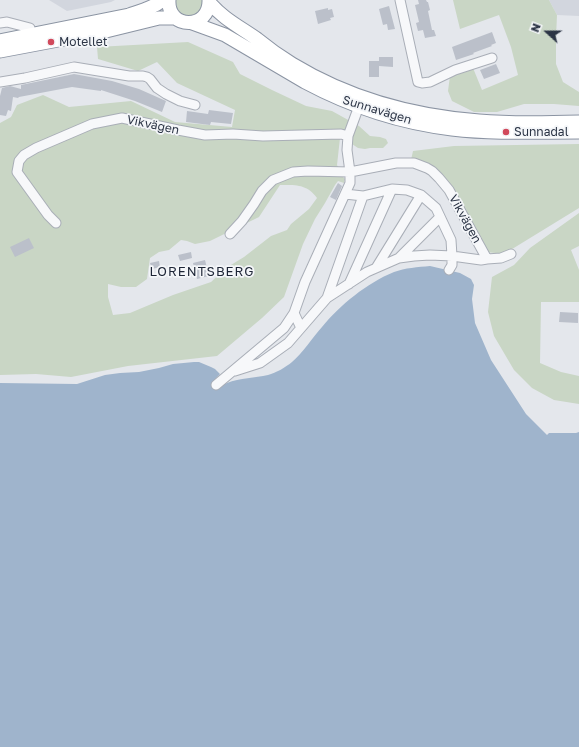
<!DOCTYPE html>
<html>
<head>
<meta charset="utf-8">
<style>
	body { margin:0 }
	#map { position:relative; width:579px; height:747px; overflow:hidden; background:#e4e7ec; font-family:"Golos Text",sans-serif }
	canvas { display:block }
	.north { position:absolute; left:527px; top:12px; width:40px; height:40px; -webkit-text-stroke:3px #f4f6f9; paint-order:stroke; rotate:291deg; font-size:11px; font-weight:700; line-height:16px; text-align:center; color:#2b3445 }
	.north::after { content:''; display:block; margin:auto; width:14px; height:18px; background:#2b3445; clip-path:polygon(50% 0,100% 100%,50% 72%,0 100%) }
</style>
</head>
<body>
<div id="map">
<canvas width="579" height="747"></canvas>
<div class="north">N</div>
</div>
<script>
const ctx = document.querySelector('canvas').getContext('2d');
ctx.lineJoin = 'round';
function paint(path, color) {
  ctx.fillStyle = color;
  ctx.fill(path, 'evenodd');
}
function stroke(path, color, width, dash) {
  ctx.strokeStyle = color;
  ctx.lineWidth = width;
  ctx.lineCap = dash ? 'butt' : 'round';
  ctx.setLineDash(dash || []);
  ctx.stroke(path);
}
function drawText(font, color, halo, rows, align = 'center') {
  ctx.font = font + ' "Golos Text",sans-serif';
  ctx.lineWidth = 3.5;
  ctx.setLineDash([]);
  ctx.textBaseline = 'middle';
  ctx.strokeStyle = halo;
  ctx.fillStyle = color;
  for (const [text, x, y, turn = 0] of rows) {
    ctx.save();
    ctx.translate(x, y);
    ctx.rotate((+turn || 0) * Math.PI / 180);
    ctx.textAlign = isNaN(turn) ? turn : align;
    if (halo) ctx.strokeText(text, 0, 0);
    ctx.fillText(text, 0, 0);
    ctx.restore();
  }
}
const built = new Path2D(`
	M 49,0 L 115,0 L 111,2 L 67,11 Z
	M 549,0 L 579,0 L 579,16 L 557,15 Z`);
const green = new Path2D(`
	M 175,0 L 203,0 L 203,5 L 200,13 L 188,18 L 178,12 Z
	M 453,0 L 549,0 L 557,15 L 556,38 L 556,64 L 563,82 L 579,92 L 579,106 L 554,104 L 524,104 L 497,112 L 474,112 L 452,101 L 448,91 L 450,76 L 473,68 L 482,90 L 518,75 L 511,47 L 499,15 L 460,29 Z
	M 188,42 L 233,62 L 240,74 L 272,90 L 306,106 L 332,111 L 359,126 L 370,136 L 380,137 L 386,139 L 388,143 L 383,148 L 370,148 L 365,149 L 358,148 L 352,144 L 351,138 L 340,138 L 337,165 L 343,177 L 345,179 L 344,183 L 338,181 L 335,185 L 325,203 L 315,219 L 303,244 L 284,297 L 262,318 L 217,356 L 128,366 L 71,377 L 36,374 L 0,375 L 0,123 L 11,117 L 17,105 L 43,95 L 69,107 L 131,101 L 175,122 L 232,127 L 235,110 L 177,83 L 157,62 L 138,71 L 98,59 L 97,47 ZM 280,185 C 296,185 307,184 317,198 L 309,209 L 291,224 L 287,230 L 271,236 L 244,257 L 226,268 L 211,282 L 173,295 L 130,313 L 113,315 L 108,297 L 108,284 L 121,287 L 136,287 L 147,279 L 150,258 L 159,252 L 169,250 L 181,240 L 187,241 L 195,244 L 210,241 L 259,217 Z
	M 579,144 L 579,208 L 504,254 L 486,252 L 451,189 L 411,160 L 413,151 L 454,146 Z
	M 579,213 L 579,246 L 571,250 L 579,270 L 579,302 L 541,302 L 540,363 L 561,372 L 579,376 L 579,404 L 554,400 L 532,388 L 514,370 L 494,336 L 488,312 L 492,277 L 514,265 L 530,248 Z`);
const water = new Path2D(`
	M 430,266 L 460,273 L 471,279 L 474,285 L 472,299 L 475,323 L 491,360 L 526,414 L 547,435 L 549,433 L 576,433 L 579,432 L 579,747 L 0,747 L 0,383 L 77,384 L 105,375 L 120,373 L 139,372 L 159,368 L 173,364 L 194,362 L 199,362 L 211,367 L 215,369 L 220,374 L 211,384 L 216,389 C 220,387 223,385 227,383 C 240,378 255,378 268,375 C 276,373 286,367 292,362 C 302,354 313,337 322,327 C 340,305 367,283 394,272 C 405,268 418,267 430,266 Z`);
const building = new Path2D(`
	M 418,0 L 426,0 L 427,2 L 428,2 L 430,10 L 428,11 L 432,30 L 434,30 L 436,36 L 425,38 L 423,30 L 418,31 L 416,23 L 419,22 L 415,5 L 419,4 Z
	M 389,6 L 395,29 L 388,30 L 387,24 L 383,25 L 379,9 Z
	M 328,8 L 328,10 L 332,9 L 334,17 L 330,18 L 331,20 L 318,24 L 315,11 Z
	M 492,32 L 496,43 L 491,45 L 492,46 L 473,53 L 474,54 L 456,60 L 452,47 Z
	M 379,57 L 393,57 L 393,67 L 379,66 L 379,77 L 369,77 L 369,61 L 379,61 Z
	M 496,64 L 500,73 L 484,79 L 480,70 Z
	M 74,74 L 112,81 L 139,89 L 166,101 L 162,112 L 135,101 L 101,90 L 101,91 L 72,87 L 19,97 L 18,98 L 13,97 L 11,111 L 8,110 L 6,116 L 0,115 L 0,96 L 2,88 L 10,86 L 21,89 L 21,85 Z
	M 209,110 L 233,113 L 231,124 L 211,122 L 210,125 L 186,122 L 187,111 L 208,114 Z
	M 338,183 L 342,186 L 336,200 L 330,197 Z
	M 29,238 L 34,248 L 15,257 L 10,247 Z
	M 191,252 L 192,258 L 180,261 L 178,255 Z
	M 205,260 L 209,276 L 197,279 L 193,263 Z
	M 159,261 L 160,267 L 152,269 L 150,263 Z
	M 560,312 L 578,313 L 578,323 L 559,322 Z`);
const minor = new Path2D(`
	M 400,0 L 418,82 L 422,83 L 430,82 L 455,70 L 492,58
	M 0,23 L 7,22 L 30,28
	M 0,82 L 25,78 L 74,67 L 129,76 L 143,76 L 147,77 L 150,79 L 157,88 L 166,94 L 180,101 L 195,105
	M 348,136 L 359,106
	M 345,194 L 363,196 L 392,189 L 407,190 L 421,195 L 436,208 L 451,240 L 452,256 L 452,265 L 449,270
	M 56,223 L 48,215 L 17,172 L 19,161 L 24,155 L 36,148 L 92,124 L 122,118 L 178,130 L 205,135 L 233,134 L 263,136 L 341,134 L 348,136 L 347,150 L 350,172 L 350,183 L 305,282 L 294,313 L 301,328 L 327,298 L 367,272 L 399,258 L 414,256 L 430,255 L 452,256 L 481,260 L 487,259
	M 230,234 L 242,221 L 254,204 L 262,191 L 273,180 L 293,172 L 308,171 L 350,172 L 396,163 L 414,163 L 427,168 L 432,171 L 439,178 L 449,190 L 487,259 L 501,258 L 511,254
	M 399,258 L 440,217
	M 376,268 L 421,195
	M 349,284 L 392,189
	M 327,298 L 363,196
	M 235,371 L 260,363 L 288,343 L 301,328
	M 216,385 L 284,328 L 294,313`);
const highway = new Path2D(`
	M 169,0 C 167,30 210,30 209,0
	M 209,2 C 222,18 240,27 257,39 C 268,48 279,56 292,64 C 348,98 413,116 479,121 C 512,124 546,123 579,122
	M 192,23 L 225,35 L 305,82 C 350,106 401,123 452,129 C 494,134 537,132 579,132
	M 0,41 L 129,15 C 141,11 153,8 163,0
	M 0,51 L 106,31 L 159,18 L 175,18`);
const markers = [
	[51,42,4,"#d1495b"],
	[506,132,4,"#d1495b"]
];
const poiNames = [
	["Motellet",59,42],
	["Sunnadal",514,132]
];
const streetNames = [
	["Sunnavägen",377,110,17],
	["Vikvägen",153,125,12],
	["Vikvägen",465,219,61]
];
const neighbourhoodNames = [
	["LORENTSBERG",202,272]
];
paint(built, '#d2d6de');
paint(green, '#c9d6c5');
paint(water, '#9fb4cc');
paint(building, '#bbc0ca');
stroke(minor, '#a9aeb7', 11);
stroke(highway, '#8b94a3', 15);
stroke(minor, '#f7f8fa', 9);
stroke(highway, '#fff', 13);
for (const [x, y, r, color] of markers) {
  const dot = new Path2D();
  dot.arc(x, y, r, 0, 2 * Math.PI);
  ctx.fillStyle = color;
  ctx.fill(dot);
  stroke(dot, '#f4f6f9', 1.5);
}
drawText('12px', '#2b3445', '#f4f6f9', poiNames, 'left');
drawText('12px', '#2b3445', '#f4f6f9', streetNames);
ctx.letterSpacing = '1px';
drawText('13px', '#1d2536', '#f4f6f9', neighbourhoodNames);
ctx.letterSpacing = '0px';
</script>
</body>
</html>
